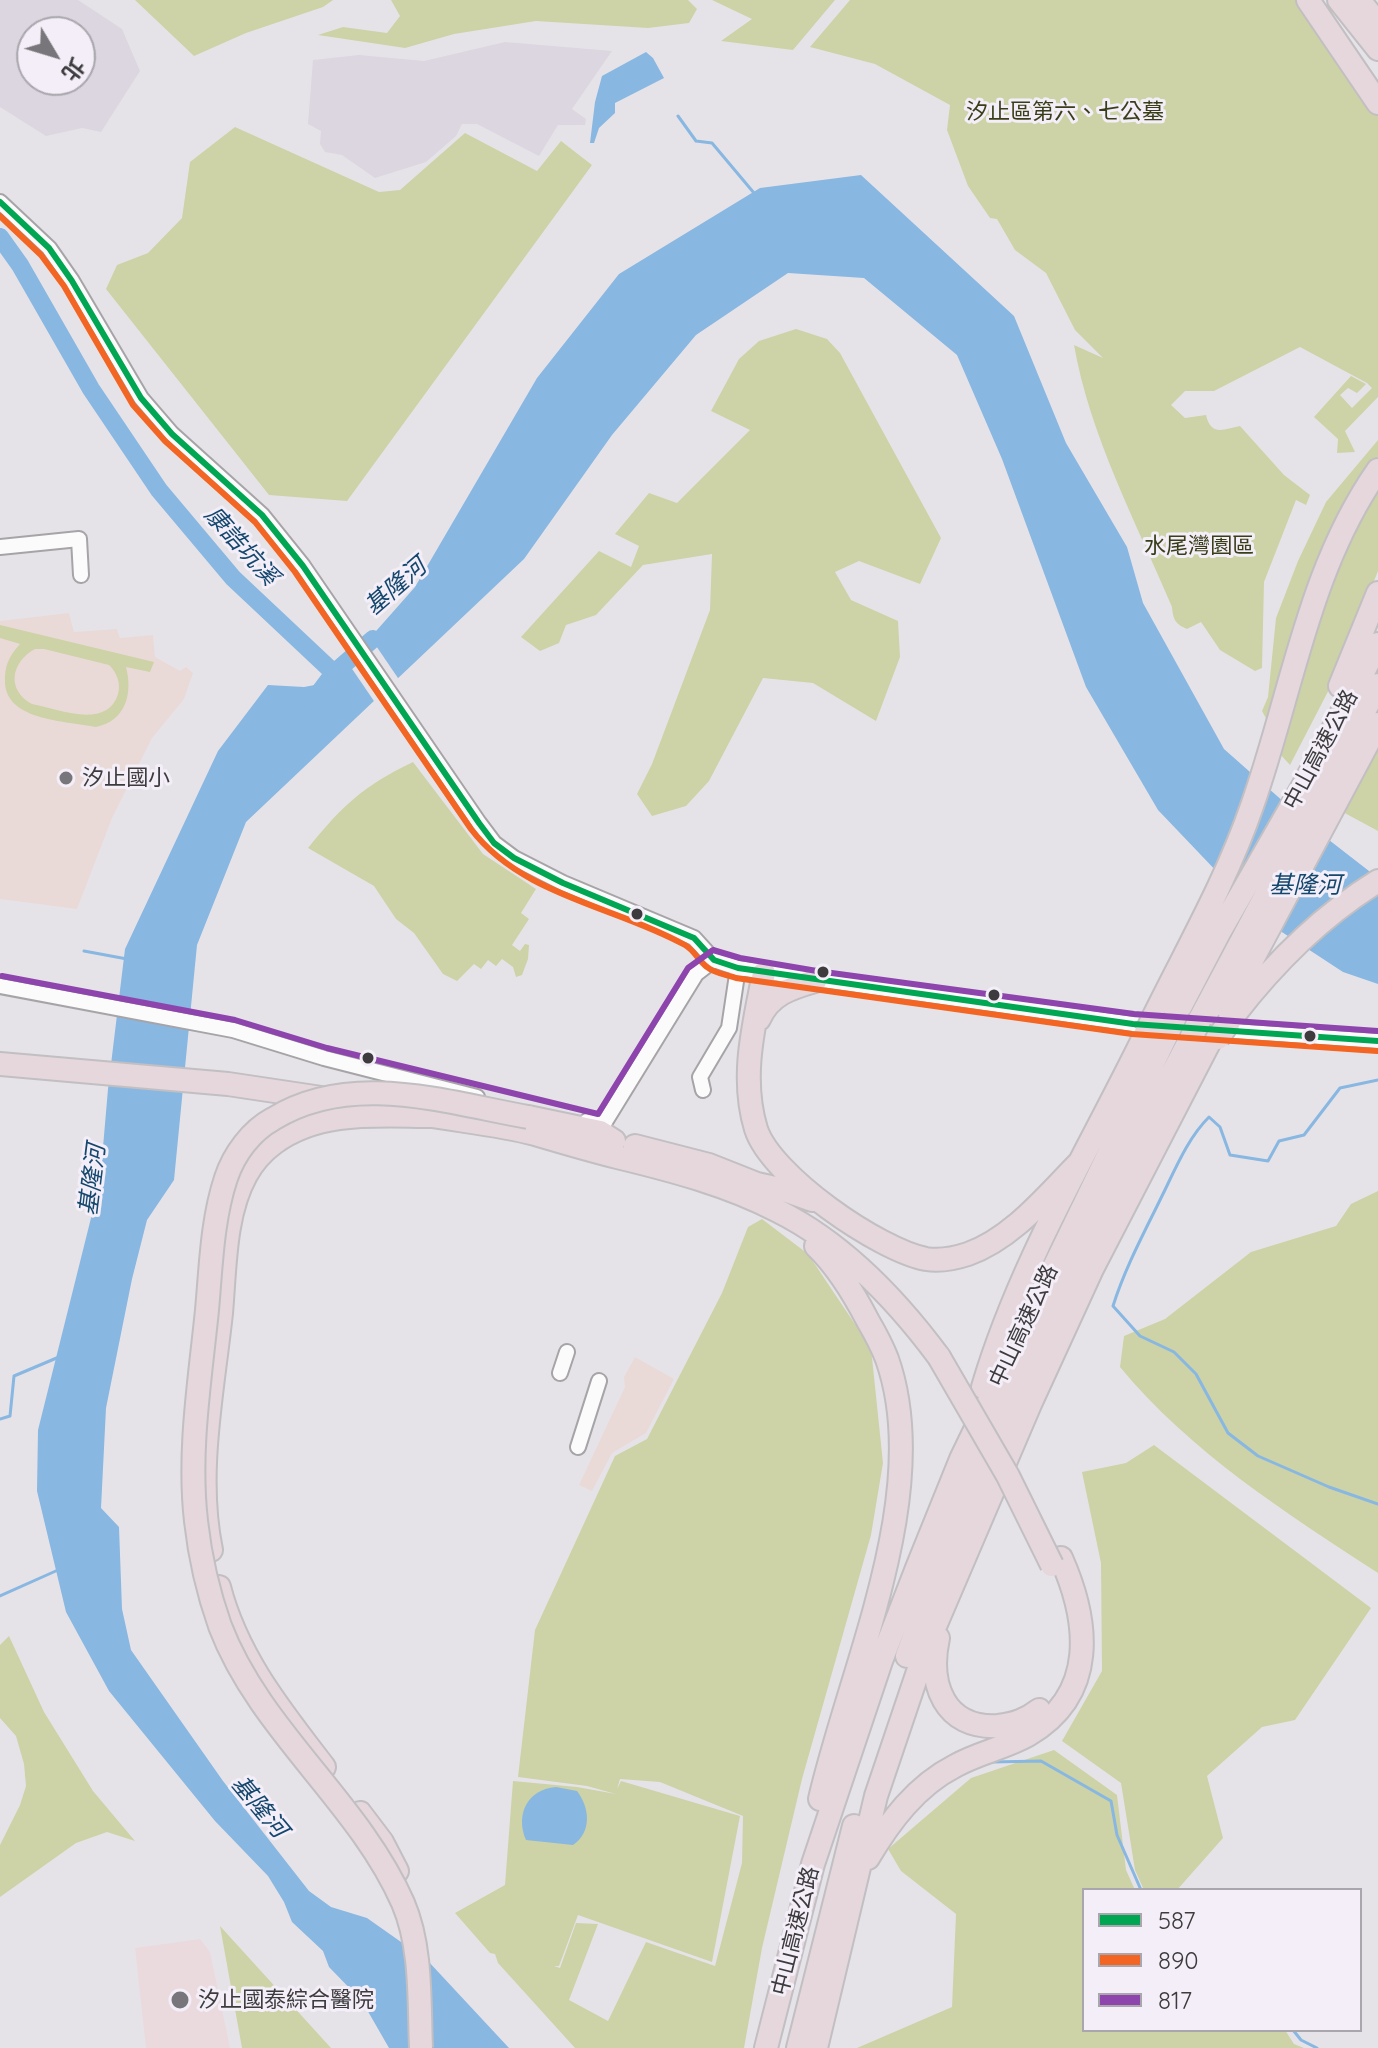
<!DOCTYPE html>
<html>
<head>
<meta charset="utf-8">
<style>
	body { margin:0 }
	#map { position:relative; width:1378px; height:2048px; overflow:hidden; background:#e6e3e8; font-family:Quicksand,"Noto Sans TC",sans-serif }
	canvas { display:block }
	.legend { position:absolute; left:1082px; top:1888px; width:280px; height:144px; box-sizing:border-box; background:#f3eef7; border:2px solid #aaa6ad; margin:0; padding:10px 14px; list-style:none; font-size:24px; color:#3d3b3e }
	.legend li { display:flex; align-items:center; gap:16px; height:40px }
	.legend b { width:40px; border:2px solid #aaa6ad }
	.north { position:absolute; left:16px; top:16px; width:80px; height:80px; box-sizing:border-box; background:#f3eef7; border:2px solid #aaa6ad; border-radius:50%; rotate:128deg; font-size:22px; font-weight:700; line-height:32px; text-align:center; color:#3d3b3e }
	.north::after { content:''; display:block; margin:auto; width:28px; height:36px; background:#78767a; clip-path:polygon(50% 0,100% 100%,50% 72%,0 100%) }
</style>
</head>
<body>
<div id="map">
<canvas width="1378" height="2048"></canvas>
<ul class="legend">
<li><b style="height:10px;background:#00a651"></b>587</li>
<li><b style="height:10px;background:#f26522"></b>890</li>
<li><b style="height:10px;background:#8e44ad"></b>817</li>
</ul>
<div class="north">北</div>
</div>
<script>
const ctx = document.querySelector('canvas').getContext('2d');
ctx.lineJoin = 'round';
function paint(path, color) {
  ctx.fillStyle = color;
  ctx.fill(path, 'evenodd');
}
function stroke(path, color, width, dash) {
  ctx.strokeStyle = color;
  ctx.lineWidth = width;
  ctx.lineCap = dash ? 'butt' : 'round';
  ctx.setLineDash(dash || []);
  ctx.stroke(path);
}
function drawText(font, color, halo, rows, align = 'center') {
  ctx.font = font + ' Quicksand,"Noto Sans TC",sans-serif';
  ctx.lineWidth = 6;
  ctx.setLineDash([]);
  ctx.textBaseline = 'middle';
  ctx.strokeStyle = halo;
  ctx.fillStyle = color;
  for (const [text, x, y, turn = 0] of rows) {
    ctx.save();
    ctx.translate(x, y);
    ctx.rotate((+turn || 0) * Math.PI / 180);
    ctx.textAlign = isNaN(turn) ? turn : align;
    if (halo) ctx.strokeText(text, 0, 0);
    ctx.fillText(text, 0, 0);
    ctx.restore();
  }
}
const built = new Path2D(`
	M 0,0 L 78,0 L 122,29 L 140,71 L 101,132 L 82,128 L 46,136 L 0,107 ZM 32,32 L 80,32 L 80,80 L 32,80 Z
	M 505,42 L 612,51 L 572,109 L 586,119 L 585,125 L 558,125 L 539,156 L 477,124 L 462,124 L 456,136 L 426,162 L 375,178 L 342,155 L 325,152 L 320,144 L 321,131 L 308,124 L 313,60 L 359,55 L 424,61 Z`);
const education = new Path2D(`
	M 69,613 L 74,632 L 117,629 L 120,638 L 153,635 L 155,657 L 180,671 L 186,667 L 193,673 L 184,699 L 152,738 L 112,818 L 77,909 L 0,899 L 0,621 Z
	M 635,1357 L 674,1379 L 646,1433 L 612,1453 L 592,1491 L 579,1485 L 625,1387 L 624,1377 Z`);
const medical = new Path2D(`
	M 200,1939 L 210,1952 L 230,2048 L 146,2048 L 135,1948 Z`);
const green = new Path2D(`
	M 135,0 L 333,0 L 323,7 L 246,33 L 194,56 Z
	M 391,0 L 688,0 L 697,9 L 689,23 L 648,28 L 536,21 L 454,34 L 405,48 L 318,35 L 343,27 L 387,33 L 400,16 Z
	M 712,0 L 835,0 L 793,50 L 721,41 L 752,19 Z
	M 850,0 L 1310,0 L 1378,82 L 1378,397 L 1345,431 L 1355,452 L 1337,453 L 1338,439 L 1314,417 L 1351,376 L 1366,384 L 1357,393 L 1348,388 L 1340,395 L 1352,408 L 1372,388 L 1367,383 L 1300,347 L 1214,391 L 1185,391 L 1171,405 L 1185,418 L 1206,415 C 1211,437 1224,429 1240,426 L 1284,475 L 1310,495 L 1306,505 L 1296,500 L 1264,582 L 1262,668 L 1255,671 L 1220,650 L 1201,622 L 1187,629 C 1175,624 1173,619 1172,607 C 1136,522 1090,436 1074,345 L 1103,358 L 1075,330 L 1046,273 L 1015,250 L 997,219 L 990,218 L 968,186 L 947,130 L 950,105 L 875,64 L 810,47 Z
	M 235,127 L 379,192 L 400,190 L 465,133 L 537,171 L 561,141 L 592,165 L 347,501 L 269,495 L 106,289 L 117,265 L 148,253 L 182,218 L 190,162 Z
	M 796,329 L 827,339 L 840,353 L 941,538 L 920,584 L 859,561 L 835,572 L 851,600 L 898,621 L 900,657 L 876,721 L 813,683 L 763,678 L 709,781 L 686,806 L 652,816 L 637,794 L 652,764 L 710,610 L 712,554 L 643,565 L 596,615 L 566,625 L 559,643 L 540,651 L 521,637 L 599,551 L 631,567 L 639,546 L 615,534 L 649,493 L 677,503 L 750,430 L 711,411 L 739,359 L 759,341 Z
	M 1378,440 L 1378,470 L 1268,722 L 1262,711 L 1268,697 L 1276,618 L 1298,561 L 1326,502 Z
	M 1378,488 L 1378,571 L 1336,676 L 1290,765 L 1279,753 L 1303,664 L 1345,545 Z
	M 0,625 L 154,662 L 150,672 L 126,667 C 133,693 126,721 96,727 C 67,721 8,721 5,684 C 4,666 9,656 20,644 L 0,638 ZM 35,649 L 44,649 L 109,665 C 117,673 121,683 118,694 C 107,730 58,709 32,704 C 6,690 11,662 35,649 Z
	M 1378,743 L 1378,831 L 1341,811 Z
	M 413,762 L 483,854 L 536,889 L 521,913 L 529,919 L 512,945 L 520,951 L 525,944 L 529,945 L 528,959 L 522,975 L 516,977 L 513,967 L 502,959 L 496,966 L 488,960 L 481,969 L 474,964 L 457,981 L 443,974 L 414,933 L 396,919 L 374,886 L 308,848 C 343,805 363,786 413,762 Z
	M 1378,1191 L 1378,1573 C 1286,1513 1190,1452 1120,1367 L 1124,1336 L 1165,1319 L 1251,1252 L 1336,1226 L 1351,1204 Z
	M 762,1219 L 808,1254 L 871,1348 L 883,1463 L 871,1535 L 802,1779 L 762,1948 L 744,2048 L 575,2048 L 498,1963 L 495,1954 L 490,1953 L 455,1913 L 505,1885 L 513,1781 L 577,1787 L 616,1794 L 587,1786 L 518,1777 L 535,1630 L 615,1456 L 647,1439 L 722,1293 L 748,1227 ZM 620,1779 L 660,1782 L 743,1816 L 742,1863 L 715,1966 L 646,1942 L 608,2021 L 569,2000 L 598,1924 L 576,1923 L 560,1968 L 554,1966 L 559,1966 L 578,1915 L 712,1962 L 740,1816 L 621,1781 L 617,1789 Z
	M 1154,1445 L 1371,1608 L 1295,1720 L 1262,1727 L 1207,1776 L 1223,1838 L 1177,1890 L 1144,1890 L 1135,1870 L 1121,1783 L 1062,1741 L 1102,1671 L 1101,1563 L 1082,1472 L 1126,1463 Z
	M 9,1636 L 44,1712 L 93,1791 L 135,1841 L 107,1832 L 76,1843 L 0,1897 L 0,1845 L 20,1805 L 26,1786 L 24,1764 L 16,1736 L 0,1718 L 0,1645 Z
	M 1054,1750 L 1117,1795 L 1126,1870 L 1135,1890 L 1084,1890 L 1084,2030 L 1285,2030 L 1294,2044 L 1304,2048 L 857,2048 L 952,2007 L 956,1914 L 901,1871 L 888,1849 L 971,1778 Z
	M 220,1926 L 331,2048 L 242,2048 Z`);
const water = new Path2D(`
	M 646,52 L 653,58 L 664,78 L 615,103 L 615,113 L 599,128 L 594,143 L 590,143 L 595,102 L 602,76 Z
	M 861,175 L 1014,316 L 1066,443 L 1127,547 L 1143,603 L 1224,749 L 1311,826 L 1378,878 L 1378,984 L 1343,972 L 1262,919 L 1158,810 L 1086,687 L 1002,459 L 957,355 L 864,278 L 788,273 L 696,335 L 612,435 L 524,559 L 246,822 L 197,945 L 174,1180 L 147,1220 L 132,1279 L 106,1408 L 101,1508 L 119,1527 L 122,1609 L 131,1650 L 223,1781 L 309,1891 L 331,1907 L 367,1918 L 428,1961 L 509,2048 L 389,2048 L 362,2001 L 329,1967 L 323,1951 L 292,1922 L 284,1902 L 268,1876 L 215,1821 L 109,1691 L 66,1612 L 37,1491 L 38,1430 L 100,1182 L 108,1089 L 125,949 L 218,751 L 268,685 L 304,687 L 331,682 L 415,587 L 537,378 L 619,274 L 760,188 Z
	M 556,1787 L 577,1791 C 590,1808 592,1832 573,1845 L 526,1840 C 515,1814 528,1789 556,1787 Z`);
const pier = new Path2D(`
	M 368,634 L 400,681 L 376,704 L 346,660 Z`);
const stream = new Path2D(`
	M 678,116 L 696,141 L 712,143 L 754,193
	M 84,951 L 127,959
	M 1378,1080 L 1340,1088 L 1304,1135 L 1279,1141 L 1268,1161 L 1230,1155 L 1220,1127 L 1209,1117 C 1187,1139 1175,1170 1161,1198 C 1144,1233 1125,1268 1113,1306 L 1140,1336 L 1174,1352 L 1196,1374 L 1228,1433 L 1258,1456 L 1329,1487 L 1378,1504
	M 0,1419 L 10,1416 L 14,1376 L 59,1357
	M 0,1596 L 58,1570
	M 992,1762 L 1041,1761 L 1111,1801 L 1117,1835 L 1141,1890
	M 1293,2030 L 1301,2040 L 1317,2048`);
const river = new Path2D(`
	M 0,237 L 20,265 L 91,389 L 159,490 L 233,578 L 334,673
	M 313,701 L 334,673 L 373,639`);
const minor = new Path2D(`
	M 0,202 L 49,248 L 72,281 L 141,398 L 172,434 L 262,515 L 303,566 L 479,823 L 494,843 L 514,858 L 563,883 L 694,938 L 714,960 L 738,968 L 1133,1024 L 1378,1041
	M 0,547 L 79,539 L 81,575
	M 0,986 L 233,1030 L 324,1058 L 477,1097
	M 703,1090 L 700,1077 L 729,1028 L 738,968
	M 587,1121 L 603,1125 L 696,974 L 714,960
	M 560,1373 L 567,1352
	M 578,1447 L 599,1381`);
const highway = new Path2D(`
	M 1308,0 L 1378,103
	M 1339,0 L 1378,49
	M 1359,0 L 1378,24
	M 1340,686 L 1378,593
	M 764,973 C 754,1025 740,1077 756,1129 C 771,1176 879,1250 926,1259 C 939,1261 956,1258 968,1254 C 1013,1238 1047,1195 1080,1162
	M 1234,1015 C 1275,962 1321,916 1378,881
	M 1154,1016 C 1188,947 1227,879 1252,806 C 1292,693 1308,570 1378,470
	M 1175,1017 L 1220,931 L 1302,788 L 1378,644
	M 759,1019 C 770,994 791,988 815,981
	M 1200,1019 L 1378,685
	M 1220,1020 L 1378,724
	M 0,1064 L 228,1084 L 328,1099
	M 421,1114 C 458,1121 498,1124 535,1134 C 562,1142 589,1150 617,1157 C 671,1170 728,1185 778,1211 C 844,1244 896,1299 939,1357
	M 528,1117 L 600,1132 L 614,1141
	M 635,1146 L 709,1165 L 757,1184 L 784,1190 L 812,1200
	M 816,1246 C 838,1267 854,1294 868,1321 C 875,1333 882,1346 887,1359 C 934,1492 850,1668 820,1799
	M 983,1387 C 1020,1262 1089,1150 1146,1033
	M 211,1550 C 195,1474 213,1389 221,1313 C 225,1268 224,1215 246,1175 C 252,1164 263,1151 274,1143 C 320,1109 380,1116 433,1116
	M 219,1587 C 237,1657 281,1711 324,1767
	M 938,1638 C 928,1684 944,1729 998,1726 C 1015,1724 1026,1720 1039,1710
	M 907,1656 C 959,1511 1021,1368 1090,1230 C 1123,1165 1158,1101 1192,1036
	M 360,1813 L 382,1842 L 397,1871
	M 868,1858 C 890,1821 916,1786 955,1766 C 978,1753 1005,1748 1028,1735 C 1098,1694 1089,1621 1061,1558
	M 766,2048 L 813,1864 L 881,1661 L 917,1568 L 961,1459 L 1167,1034
	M 798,2048 L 854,1826
	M 816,2048 L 876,1796 L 927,1645 L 1031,1402 L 1092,1269 L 1212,1037`);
const highwayBridge = new Path2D(`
	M 1146,1033 L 1154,1016
	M 1167,1034 L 1175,1017
	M 1192,1036 L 1200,1019
	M 1218,1038 L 1229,1022
	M 939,1357 L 1008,1476 L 1052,1565
	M 421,2048 C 419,2001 422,1947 403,1903 C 358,1801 260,1731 220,1626 C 208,1592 200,1557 196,1521 C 188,1451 200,1380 207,1310 C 211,1266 212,1220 226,1178 C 234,1154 251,1131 273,1119 C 351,1071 444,1102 528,1117`);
const bus1 = new Path2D(`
	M 0,202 L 49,248 L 72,281 L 141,398 L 172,434 L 262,515 L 303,566 L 479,823 L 494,843 L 514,858 L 563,883 L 694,938 L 714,960 L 738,968 L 1133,1024 L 1378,1041`);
const bus2 = new Path2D(`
	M 0,216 L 41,255 L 64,286 L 133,405 L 165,441 L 255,522 L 295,572 L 471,829 C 522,896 615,906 685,945 C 694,950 699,961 707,967 C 714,973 727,975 736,978 L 1132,1034 L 1377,1051`);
const bus3 = new Path2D(`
	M 2,976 L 235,1020 L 327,1048 L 598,1114 L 688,968 L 713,950 L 740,958 L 817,971 L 1134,1014 L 1378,1031`);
const markers = [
	[66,778,8,"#78767a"],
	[637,914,7,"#3d3b3e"],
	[823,972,7,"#3d3b3e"],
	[994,995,7,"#3d3b3e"],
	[1310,1036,7,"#3d3b3e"],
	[368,1058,7,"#3d3b3e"],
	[180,2000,10,"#78767a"]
];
const parkNames = [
	["汐止區第六、七公墓",1065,112],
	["水尾灣園區",1199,546]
];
const streetNames = [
	["中山高速公路",1321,750,-62],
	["中山高速公路",1024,1326,-65],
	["中山高速公路",796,1931,-76]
];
const poiNames = [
	["汐止國小",82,778],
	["汐止國泰綜合醫院",198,2000]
];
const waterNames = [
	["康誥坑溪",241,546,48],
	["基隆河",396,587,-41],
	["基隆河",1305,886],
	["基隆河",93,1180,-83],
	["基隆河",259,1807,50]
];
paint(built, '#dbd6e0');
paint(education, '#e9dad8');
paint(medical, '#eadadd');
paint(green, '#cdd3a6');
paint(water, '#88b7e2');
paint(pier, '#e6e3e8');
stroke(stream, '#88b7e2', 3);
stroke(river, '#88b7e2', 18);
stroke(minor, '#a6a4a7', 18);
stroke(highway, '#c1bfc2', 26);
stroke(minor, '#fbfbfc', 14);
stroke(highway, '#e5d7dc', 22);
stroke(highwayBridge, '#c1bfc2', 26, []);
stroke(highwayBridge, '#e5d7dc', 22);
stroke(bus1, '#00a651', 6);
stroke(bus2, '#f26522', 6);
stroke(bus3, '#8e44ad', 6);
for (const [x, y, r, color] of markers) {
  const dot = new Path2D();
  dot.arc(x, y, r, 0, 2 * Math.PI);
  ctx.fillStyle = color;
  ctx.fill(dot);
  stroke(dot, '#f3eef7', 3);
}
drawText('22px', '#393e19', '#f3eef7', parkNames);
drawText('22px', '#3d3b3e', '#f3eef7', streetNames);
drawText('22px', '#3d3b3e', '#f3eef7', poiNames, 'left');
drawText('italic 24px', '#14476e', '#f3eef7', waterNames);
</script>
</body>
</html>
